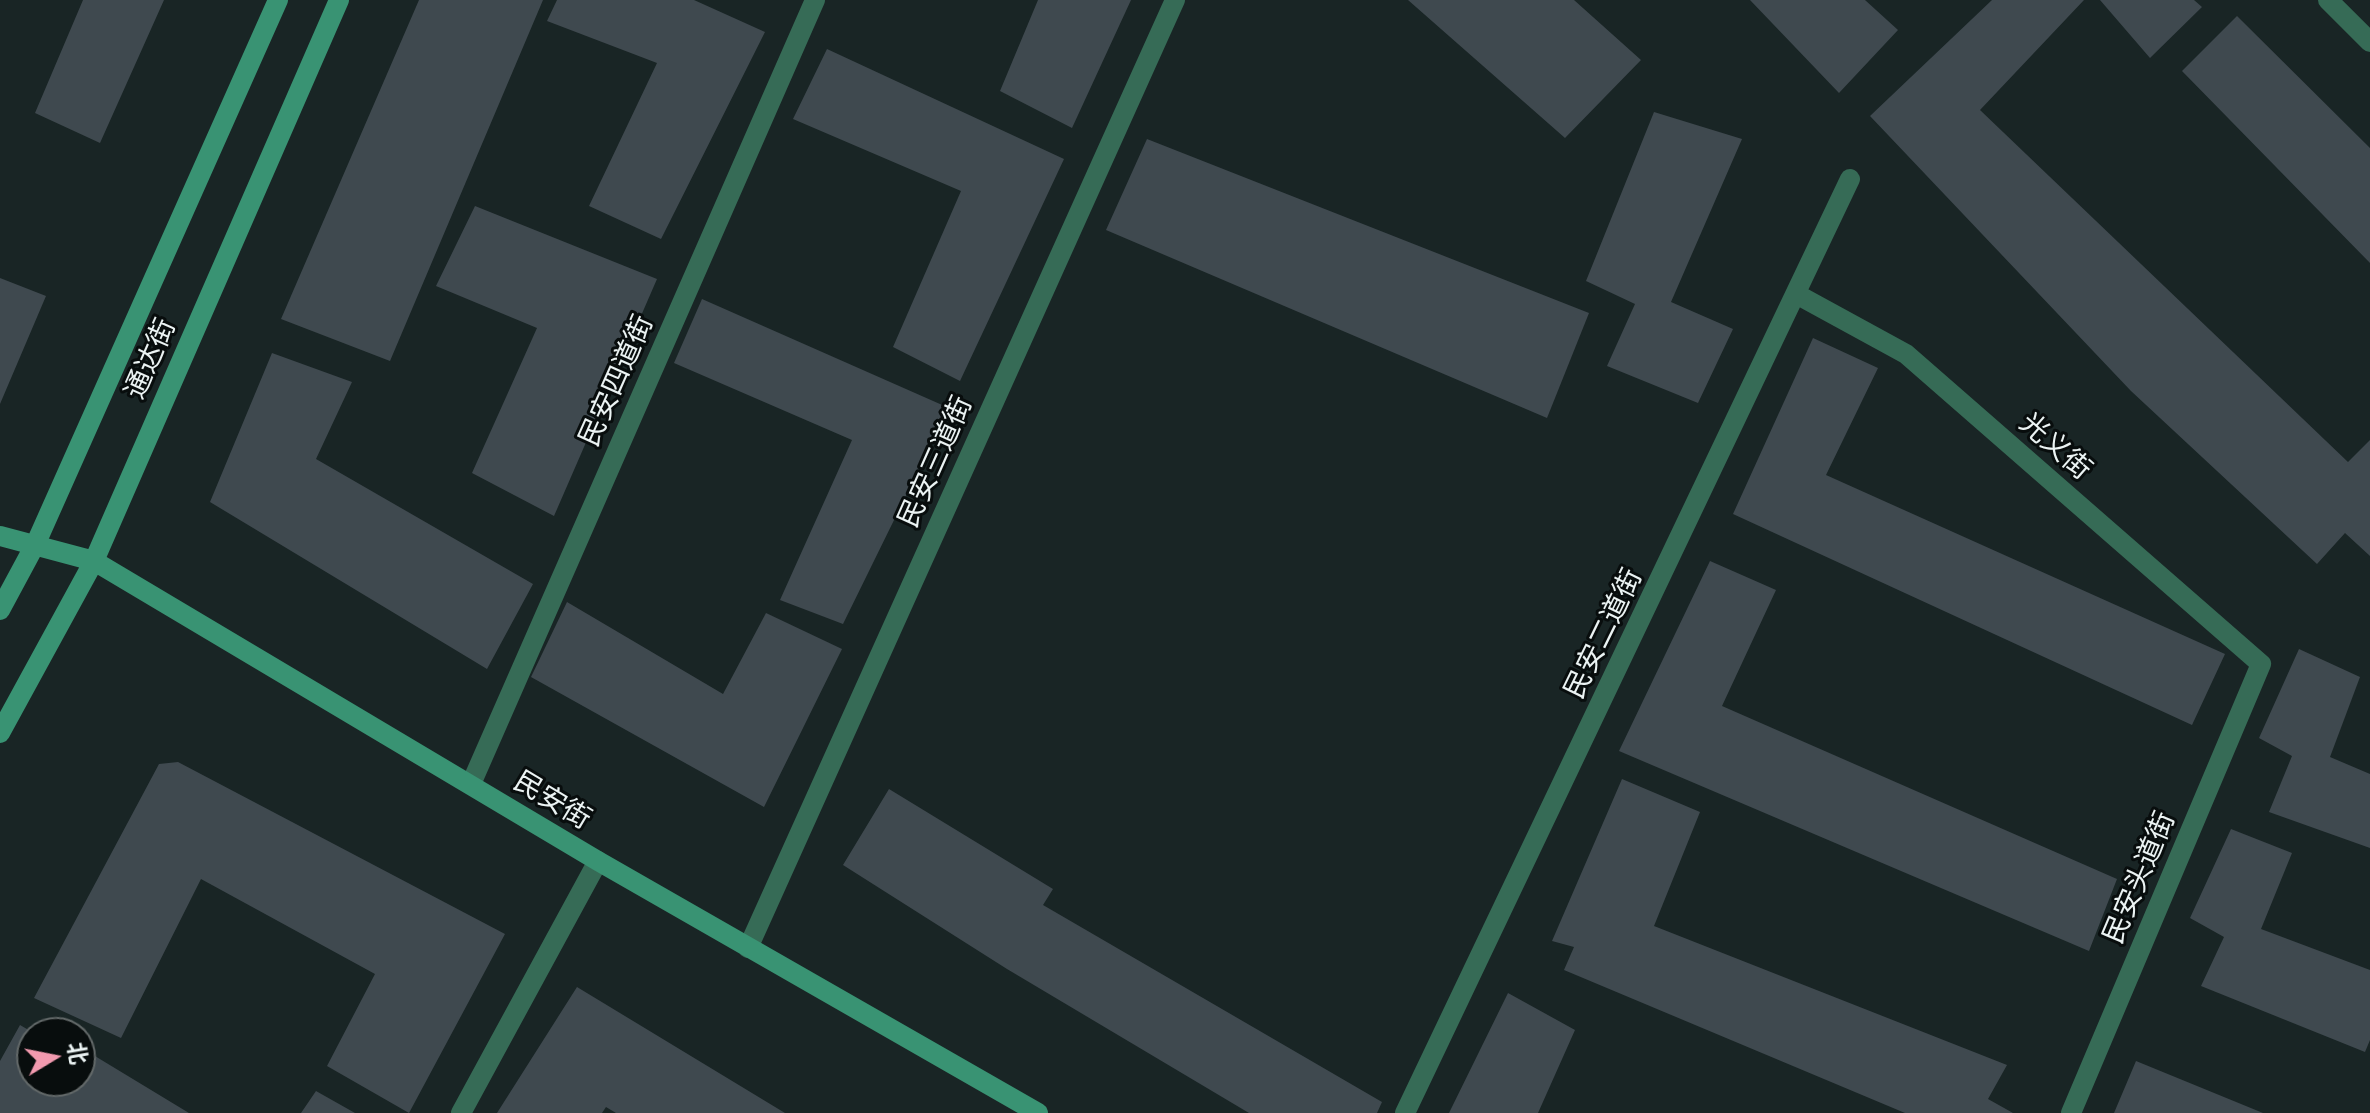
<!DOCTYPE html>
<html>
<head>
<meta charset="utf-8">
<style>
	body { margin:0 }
	#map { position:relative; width:2370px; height:1113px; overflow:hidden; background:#192525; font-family:"PT Sans Narrow","Noto Sans SC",sans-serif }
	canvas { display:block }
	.north { position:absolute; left:16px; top:1017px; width:80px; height:80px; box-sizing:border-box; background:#080d0d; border:2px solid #636969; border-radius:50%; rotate:80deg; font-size:22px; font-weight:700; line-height:32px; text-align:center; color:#ebf3f3 }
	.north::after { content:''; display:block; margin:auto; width:28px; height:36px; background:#f29aaf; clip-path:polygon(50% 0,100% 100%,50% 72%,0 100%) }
</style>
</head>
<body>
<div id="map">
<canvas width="2370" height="1113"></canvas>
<div class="north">北</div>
</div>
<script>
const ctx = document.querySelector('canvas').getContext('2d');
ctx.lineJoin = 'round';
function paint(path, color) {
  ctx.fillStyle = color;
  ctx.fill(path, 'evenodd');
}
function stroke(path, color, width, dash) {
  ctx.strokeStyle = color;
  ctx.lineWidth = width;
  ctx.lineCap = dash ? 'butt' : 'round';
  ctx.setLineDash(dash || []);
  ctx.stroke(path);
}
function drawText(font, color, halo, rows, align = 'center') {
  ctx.font = font + ' "PT Sans Narrow","Noto Sans SC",sans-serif';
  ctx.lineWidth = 6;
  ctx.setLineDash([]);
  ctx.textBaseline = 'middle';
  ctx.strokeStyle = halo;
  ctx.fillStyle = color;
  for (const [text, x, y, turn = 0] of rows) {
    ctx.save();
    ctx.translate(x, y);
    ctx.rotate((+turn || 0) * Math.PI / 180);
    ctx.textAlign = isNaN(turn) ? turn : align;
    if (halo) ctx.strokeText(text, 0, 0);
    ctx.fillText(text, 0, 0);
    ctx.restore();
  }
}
const building = new Path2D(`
	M 83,0 L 164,0 L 100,143 L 35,113 Z
	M 419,0 L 543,0 L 390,361 L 281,319 Z
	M 557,0 L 694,0 L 765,32 L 661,239 L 589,206 L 657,63 L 547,21 Z
	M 1038,0 L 1131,0 L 1072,128 L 1000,91 Z
	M 1408,0 L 1574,0 L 1641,60 L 1565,138 Z
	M 1750,0 L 1865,0 L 1898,30 L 1839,93 Z
	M 1992,0 L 2084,0 L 1980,110 L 2348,462 L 2370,440 L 2370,556 L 2345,533 L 2317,564 L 2131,391 L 1870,116 Z
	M 2100,0 L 2194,0 L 2202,7 L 2150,58 Z
	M 2237,16 L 2370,148 L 2370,263 L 2182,71 Z
	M 827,49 L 1064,159 L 960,381 L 893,347 L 961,191 L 793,119 Z
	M 1654,112 L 1742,139 L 1671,302 L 1733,329 L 1698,403 L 1607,366 L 1635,304 L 1586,281 Z
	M 1147,139 L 1589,313 L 1547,418 L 1106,230 Z
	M 475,206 L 657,279 L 554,516 L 472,473 L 537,328 L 436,286 Z
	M 0,278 L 46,296 L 0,404 Z
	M 702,299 L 949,408 L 843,624 L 780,600 L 852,440 L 674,363 Z
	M 1813,338 L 1878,368 L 1826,475 L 2225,654 L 2192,725 L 1733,514 Z
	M 272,353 L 352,382 L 316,459 L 533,584 L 487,669 L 210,502 Z
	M 1710,561 L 1776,590 L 1722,706 L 2117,879 L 2089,951 L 1619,751 Z
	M 567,602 L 723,694 L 766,613 L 842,649 L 764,807 L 531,677 Z
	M 2299,649 L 2360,677 L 2330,757 L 2370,774 L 2370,848 L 2269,812 L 2292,756 L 2259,738 Z
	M 178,762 L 505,934 L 409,1113 L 327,1066 L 375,974 L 201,879 L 121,1038 L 34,998 L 159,764 Z
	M 1622,779 L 1700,812 L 1654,926 L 2007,1065 L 1988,1099 L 2013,1113 L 1905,1113 L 1564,970 L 1574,947 L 1552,941 Z
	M 889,789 L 1053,889 L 1043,905 L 1382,1102 L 1377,1113 L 1249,1113 L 1007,969 L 843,865 Z
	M 2231,829 L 2292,853 L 2261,929 L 2370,970 L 2370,1040 L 2365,1052 L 2201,986 L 2224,937 L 2190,918 Z
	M 577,987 L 785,1113 L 616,1113 L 606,1107 L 602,1113 L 497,1113 Z
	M 1508,993 L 1575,1030 L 1538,1113 L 1449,1113 Z
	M 20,1025 L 32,1032 L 32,1081 L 80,1081 L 80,1057 L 85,1050 L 189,1113 L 0,1113 L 0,1061 Z
	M 2136,1061 L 2263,1113 L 2114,1113 Z
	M 316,1091 L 355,1113 L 301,1113 Z`);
const minor = new Path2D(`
	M 461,1113 L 598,861`);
const tertiary = new Path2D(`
	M 2328,0 L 2370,42
	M 1798,295 L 1906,354 L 2261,664 L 2071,1113
	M 471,784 L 815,0
	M 748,948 L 1175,0
	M 1405,1113 L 1850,179`);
const secondary = new Path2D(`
	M 0,536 L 94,561 L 598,861 L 1038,1113
	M 0,610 L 36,543 L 278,0
	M 0,733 L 94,561 L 339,0`);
const streetNames = [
	["通达街",151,359,-66],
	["民安四道街",617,381,-66],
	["光义街",2055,447,41],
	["民安三道街",936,462,-66],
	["民安二道街",1604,634,-64],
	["民安街",552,801,31],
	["民安头道街",2140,878,-67]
];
paint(building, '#3f494f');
stroke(minor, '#366b56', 20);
stroke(tertiary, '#366b56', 20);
stroke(secondary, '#399373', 20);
drawText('28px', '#ebf3f3', '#080d0d', streetNames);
</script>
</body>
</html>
